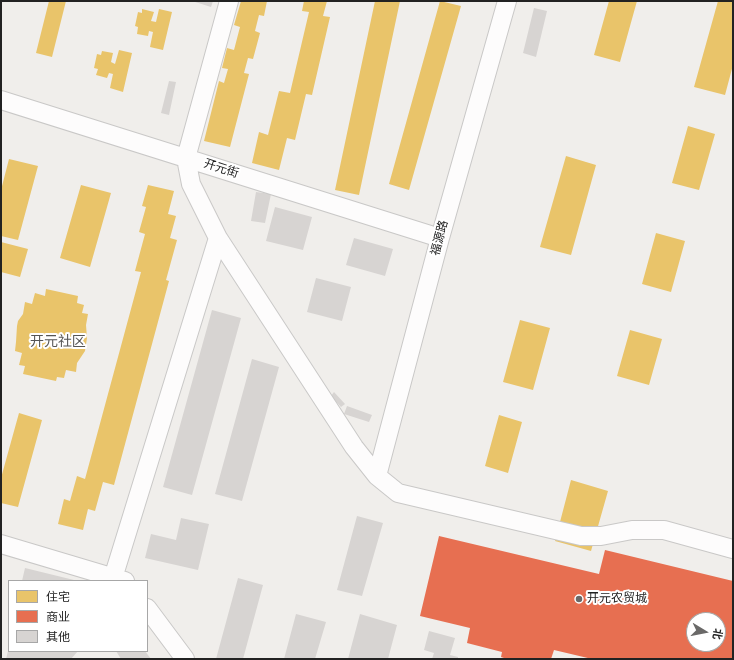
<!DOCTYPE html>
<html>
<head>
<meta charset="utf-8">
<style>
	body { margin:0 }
	#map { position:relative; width:734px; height:660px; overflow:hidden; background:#f0eeeb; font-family:Signika,"Noto Sans SC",sans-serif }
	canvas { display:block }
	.frame { position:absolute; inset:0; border:2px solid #222; pointer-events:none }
	.legend { position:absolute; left:8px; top:580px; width:140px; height:72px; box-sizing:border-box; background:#fff; border:1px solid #a7a7a7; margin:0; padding:5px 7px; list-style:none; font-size:12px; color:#222 }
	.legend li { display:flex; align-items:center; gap:8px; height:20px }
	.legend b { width:20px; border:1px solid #a7a7a7 }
	.north { position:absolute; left:686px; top:612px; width:40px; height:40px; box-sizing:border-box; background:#fff; border:1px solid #a7a7a7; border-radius:50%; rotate:100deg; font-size:11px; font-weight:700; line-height:16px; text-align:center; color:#222 }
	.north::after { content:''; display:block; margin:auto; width:14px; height:18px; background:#6a6968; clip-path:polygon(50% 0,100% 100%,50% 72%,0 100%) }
</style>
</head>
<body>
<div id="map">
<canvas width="734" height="660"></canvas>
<div class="frame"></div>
<ul class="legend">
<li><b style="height:11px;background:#e9c46a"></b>住宅</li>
<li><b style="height:11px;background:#e76f51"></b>商业</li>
<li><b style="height:11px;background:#d7d4d2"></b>其他</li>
</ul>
<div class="north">北</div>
</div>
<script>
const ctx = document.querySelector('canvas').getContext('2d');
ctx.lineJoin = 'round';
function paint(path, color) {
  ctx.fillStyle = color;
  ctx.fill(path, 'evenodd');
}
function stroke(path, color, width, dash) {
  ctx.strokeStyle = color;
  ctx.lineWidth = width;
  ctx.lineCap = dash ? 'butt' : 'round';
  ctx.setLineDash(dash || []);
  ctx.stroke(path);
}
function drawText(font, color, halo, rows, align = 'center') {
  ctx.font = font + ' Signika,"Noto Sans SC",sans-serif';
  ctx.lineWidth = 4;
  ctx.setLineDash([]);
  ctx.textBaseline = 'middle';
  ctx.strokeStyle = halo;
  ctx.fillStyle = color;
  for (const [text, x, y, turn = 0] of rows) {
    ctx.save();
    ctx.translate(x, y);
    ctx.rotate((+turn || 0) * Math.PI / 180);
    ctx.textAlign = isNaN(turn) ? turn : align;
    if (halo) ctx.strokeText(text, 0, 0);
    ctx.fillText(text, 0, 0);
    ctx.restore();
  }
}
const homes = new Path2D(`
	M 49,1 L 66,1 L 52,57 L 36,53 Z
	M 241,1 L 267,1 L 264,16 L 259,15 L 255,31 L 260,33 L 253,59 L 248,58 L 244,73 L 249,74 L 230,147 L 204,141 L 219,81 L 224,83 L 228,69 L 222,68 L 227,48 L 234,50 L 240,27 L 234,25 Z
	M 304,1 L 327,1 L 323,16 L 330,17 L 312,95 L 306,94 L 295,140 L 287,138 L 279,170 L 252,163 L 259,132 L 268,135 L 279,91 L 290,93 L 309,12 L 302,11 Z
	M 375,1 L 400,1 L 359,195 L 335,190 Z
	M 440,1 L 461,6 L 409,190 L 389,184 Z
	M 609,1 L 637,1 L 620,62 L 594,55 Z
	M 718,1 L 733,1 L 733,65 L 725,95 L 694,87 Z
	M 142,9 L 154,12 L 151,21 L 156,22 L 159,9 L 172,12 L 163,50 L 150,47 L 153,32 L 149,31 L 148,36 L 137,34 L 138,27 L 135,26 L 138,12 L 142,13 Z
	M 119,50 L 132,53 L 123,92 L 110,88 L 113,74 L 109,73 L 107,78 L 96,75 L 98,69 L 94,68 L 97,54 L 101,55 L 102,51 L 113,53 L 111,62 L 115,64 Z
	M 688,126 L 715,134 L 699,190 L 672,183 Z
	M 566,156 L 596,165 L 571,255 L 540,247 Z
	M 9,159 L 38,166 L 18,240 L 1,236 L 1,190 Z
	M 81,185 L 111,193 L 90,267 L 60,258 Z
	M 148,185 L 174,191 L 168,214 L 176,216 L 170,238 L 177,240 L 166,280 L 169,281 L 114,485 L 103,482 L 95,511 L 88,509 L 83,530 L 58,524 L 64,499 L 70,501 L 77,476 L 85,479 L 141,272 L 135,271 L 145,234 L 139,232 L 146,207 L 142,206 Z
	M 656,233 L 685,241 L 671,292 L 642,284 Z
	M 1,242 L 28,249 L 20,277 L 1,272 Z
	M 46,289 L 78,296 L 77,303 L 84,305 L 82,313 L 88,314 L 86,325 L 87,338 L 85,351 L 77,363 L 76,372 L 66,370 L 64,378 L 57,377 L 56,381 L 23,374 L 25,366 L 19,365 L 22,353 L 15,351 L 16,342 L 17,326 L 18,321 L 23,314 L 25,302 L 32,304 L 35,293 L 45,296 Z
	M 520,320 L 550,328 L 533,390 L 503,382 Z
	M 630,330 L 662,339 L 649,385 L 617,376 Z
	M 19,413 L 42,420 L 18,507 L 1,503 L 1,478 Z
	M 499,415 L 522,422 L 508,473 L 485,466 Z
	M 571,480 L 608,491 L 591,551 L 555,541 Z`);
const shops = new Path2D(`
	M 439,536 L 599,574 L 605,550 L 733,581 L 733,659 L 592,659 L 554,650 L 551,659 L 507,659 L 501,657 L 502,652 L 467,643 L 470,628 L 420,616 ZM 694,620 L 718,620 L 718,644 L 694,644 Z`);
const building = new Path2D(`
	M 192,1 L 213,1 L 211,7 Z
	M 534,8 L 547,11 L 536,57 L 523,53 Z
	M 169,81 L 176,82 L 169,115 L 161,113 Z
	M 256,192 L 271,194 L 265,223 L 251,221 Z
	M 275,207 L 312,217 L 303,250 L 266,241 Z
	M 354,238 L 393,249 L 385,276 L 346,265 Z
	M 316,278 L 351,287 L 342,321 L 307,312 Z
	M 212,310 L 241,318 L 192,495 L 163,487 Z
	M 252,359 L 279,367 L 242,501 L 215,494 Z
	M 334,392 L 345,404 L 341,407 L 331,396 Z
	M 347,406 L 372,415 L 369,422 L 344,414 Z
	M 357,516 L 383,523 L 362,596 L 337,590 Z
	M 181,518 L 209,524 L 198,570 L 145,558 L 151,534 L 176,540 Z
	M 25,568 L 74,580 L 74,581 L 22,581 Z
	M 238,578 L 263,585 L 243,659 L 216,659 Z
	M 296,614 L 326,622 L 315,659 L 284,659 Z
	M 360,614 L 397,625 L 388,659 L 348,659 Z
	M 429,631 L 455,638 L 450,655 L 458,657 L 458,659 L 432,659 L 434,653 L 424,650 Z
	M 8,651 L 78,651 L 71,659 L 6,659 Z
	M 116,651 L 145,651 L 151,659 L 121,659 Z`);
const minor = new Path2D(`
	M 229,1 L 186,158 L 191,184 L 218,238 L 354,447 L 377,476 L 398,493 L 581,536 L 601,536 L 632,530 L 664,530 L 733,549
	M 1,100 L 440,238
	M 377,476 L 440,238 L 507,1
	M 1,544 L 125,581
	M 113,578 L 218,238
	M 147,608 L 185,659`);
const markers = [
	[579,599,4,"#6a6968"]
];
const streetNames = [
	["开元街",221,169,18],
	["福源路",440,238,-75]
];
const poiNames = [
	["开元农贸城",587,599]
];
const quarterNames = [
	["开元社区",58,342]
];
paint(homes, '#e9c46a');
paint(shops, '#e76f51');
paint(building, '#d7d4d2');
stroke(minor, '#c9c8c7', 20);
stroke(minor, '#fdfcfc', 18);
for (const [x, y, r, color] of markers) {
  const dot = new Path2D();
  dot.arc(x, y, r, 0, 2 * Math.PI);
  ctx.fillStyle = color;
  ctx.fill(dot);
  stroke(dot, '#fff', 1.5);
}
drawText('12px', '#222', '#fff', streetNames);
drawText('12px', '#222', '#fff', poiNames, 'left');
drawText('14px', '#555', '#fff', quarterNames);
</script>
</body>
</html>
